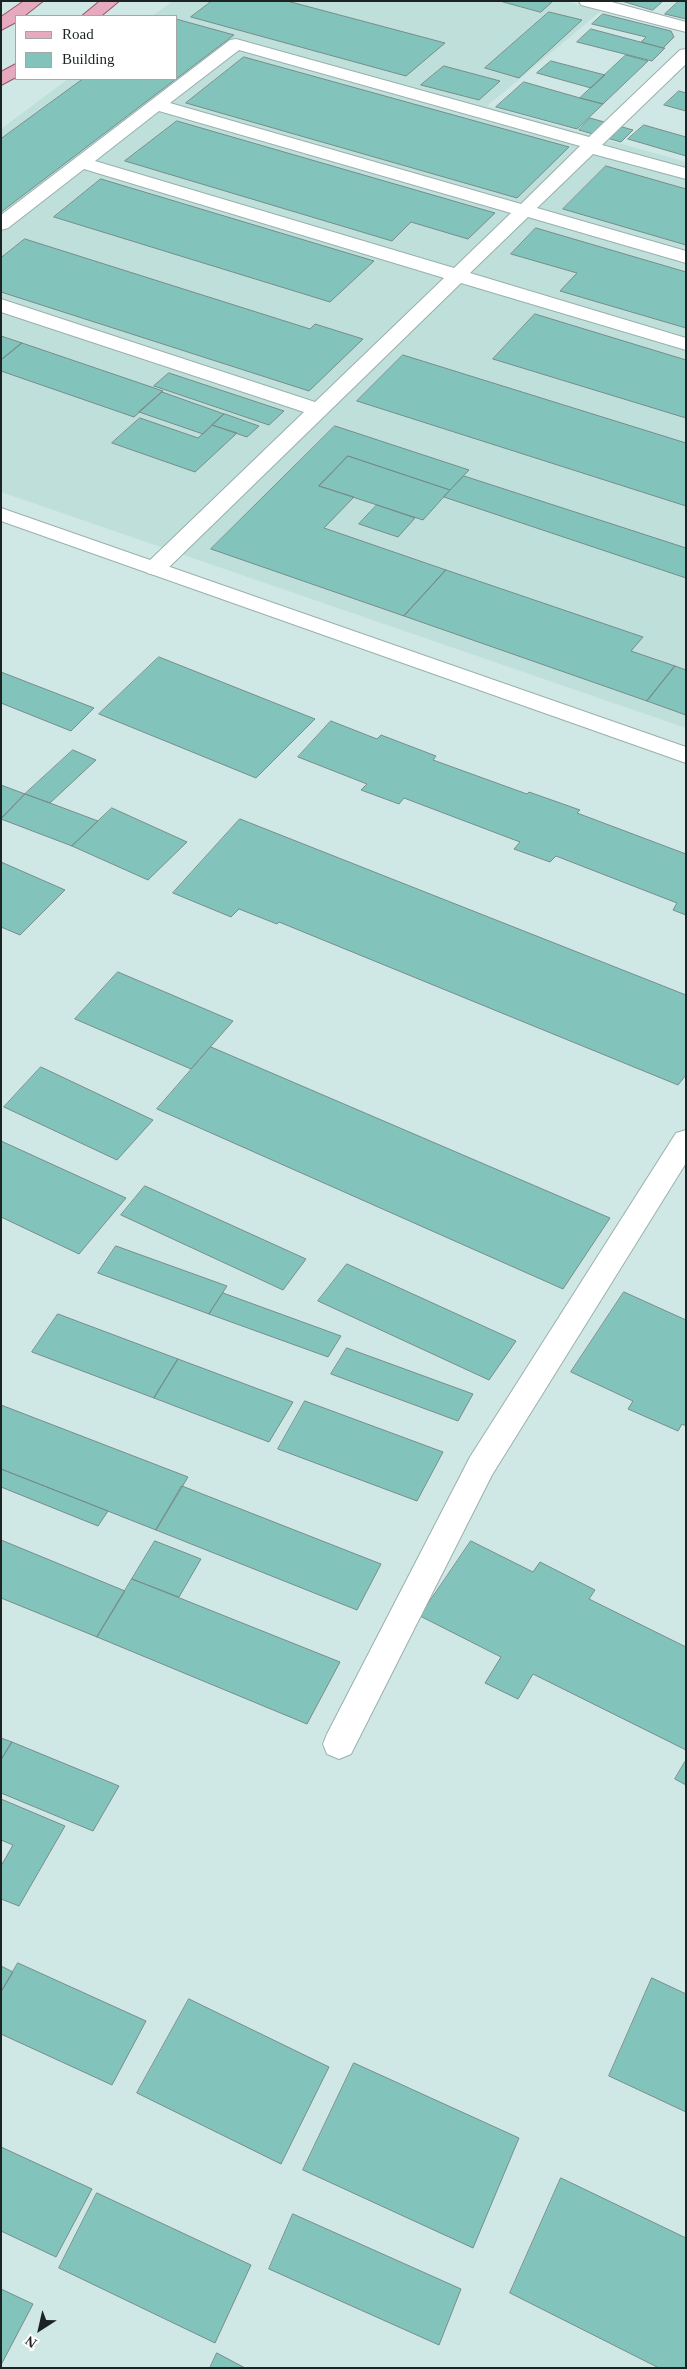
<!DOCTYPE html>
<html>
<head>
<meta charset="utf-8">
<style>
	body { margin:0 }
	#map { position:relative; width:687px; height:2369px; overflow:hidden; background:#d0e8e5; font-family:"Times New Roman",serif }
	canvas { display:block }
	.frame { position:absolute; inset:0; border:2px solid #1b2423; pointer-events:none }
	.legend { position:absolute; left:15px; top:15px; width:162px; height:65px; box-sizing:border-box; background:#fff; border:1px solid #a4a7a7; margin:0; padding:6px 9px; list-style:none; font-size:15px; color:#1b2423 }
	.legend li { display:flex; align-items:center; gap:10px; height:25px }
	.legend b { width:25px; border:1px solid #a4a7a7 }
	.north { position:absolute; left:15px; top:2304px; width:50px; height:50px; -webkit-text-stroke:4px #fff; paint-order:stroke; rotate:215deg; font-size:14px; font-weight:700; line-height:20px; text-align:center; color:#1b2423 }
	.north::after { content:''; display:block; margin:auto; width:18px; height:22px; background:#1b2423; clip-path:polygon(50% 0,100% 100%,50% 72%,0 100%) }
</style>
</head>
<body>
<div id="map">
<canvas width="687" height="2369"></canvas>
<div class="frame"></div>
<ul class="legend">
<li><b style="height:6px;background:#e6aabe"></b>Road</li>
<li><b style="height:14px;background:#82c4bc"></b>Building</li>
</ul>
<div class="north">N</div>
</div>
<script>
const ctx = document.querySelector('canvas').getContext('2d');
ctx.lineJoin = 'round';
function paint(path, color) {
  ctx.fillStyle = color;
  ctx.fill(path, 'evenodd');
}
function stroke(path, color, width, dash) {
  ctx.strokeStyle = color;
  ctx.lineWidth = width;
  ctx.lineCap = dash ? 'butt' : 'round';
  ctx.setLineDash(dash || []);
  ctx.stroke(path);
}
const built = new Path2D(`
	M 173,1 L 565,1 L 601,11 L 487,106 L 686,162 L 686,728 L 1,492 L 1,129 L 68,79 L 176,79 L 176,16 L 152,16 Z`);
const building = new Path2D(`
	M 212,1 L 287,1 L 445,43 L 406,76 L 191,17 Z
	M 500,1 L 553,1 L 541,12 Z
	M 622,1 L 663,1 L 653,10 Z
	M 679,1 L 686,1 L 686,19 L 665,14 Z
	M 549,12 L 582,20 L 519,78 L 485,68 Z
	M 603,14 L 671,31 L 674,37 L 663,48 L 641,42 L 646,37 L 592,24 Z
	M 176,19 L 234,35 L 176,79 Z
	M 591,29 L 663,48 L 665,48 L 652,61 L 577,42 Z
	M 626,55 L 648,61 L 603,104 L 580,98 Z
	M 244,57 L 569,147 L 517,198 L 186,103 Z
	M 551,61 L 605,75 L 591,88 L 537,73 Z
	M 444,66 L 500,81 L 479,100 L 421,85 Z
	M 83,79 L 176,79 L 1,212 L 1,139 Z
	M 524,82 L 580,98 L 603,104 L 577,129 L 496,107 Z
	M 679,91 L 686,93 L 686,111 L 664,105 Z
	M 590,118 L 633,130 L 621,142 L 579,130 Z
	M 177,121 L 495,213 L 468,239 L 411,222 L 392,241 L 125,161 Z
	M 644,125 L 686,137 L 686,156 L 628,139 Z
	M 606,166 L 686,189 L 686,245 L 563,209 Z
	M 101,179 L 374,261 L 330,302 L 54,217 Z
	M 536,228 L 686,272 L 686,328 L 560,291 L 577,273 L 511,254 Z
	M 25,239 L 310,329 L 315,324 L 363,339 L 309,391 L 1,292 L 1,258 Z
	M 535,314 L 686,360 L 686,418 L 493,359 Z
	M 1,336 L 22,343 L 1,360 Z
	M 22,343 L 163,391 L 134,417 L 1,371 L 1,360 Z
	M 403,355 L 686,443 L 686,506 L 357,401 Z
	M 169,373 L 284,411 L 269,425 L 154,386 Z
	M 162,392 L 224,414 L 203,434 L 139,412 Z
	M 224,414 L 225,414 L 259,426 L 247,437 L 212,425 Z
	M 140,418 L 198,438 L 212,425 L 237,433 L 195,472 L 112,443 Z
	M 335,426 L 469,470 L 450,490 L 348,456 L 319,486 L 354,497 L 324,528 L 446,570 L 404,616 L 211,549 Z
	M 348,456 L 450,490 L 423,520 L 319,486 Z
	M 464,476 L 686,548 L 686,578 L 444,497 Z
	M 377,505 L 415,518 L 398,537 L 359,524 Z
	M 446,570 L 643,637 L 631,651 L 675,666 L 647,701 L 404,616 Z
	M 159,657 L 315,719 L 256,778 L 99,714 Z
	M 675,666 L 686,670 L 686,715 L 647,701 Z
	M 1,672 L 94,708 L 71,731 L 1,703 Z
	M 331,721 L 377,739 L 381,735 L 436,756 L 433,760 L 527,794 L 529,792 L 580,810 L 577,813 L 686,854 L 686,915 L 673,910 L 677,903 L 556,856 L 550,862 L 514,849 L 520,842 L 404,798 L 399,804 L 361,790 L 367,784 L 298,757 Z
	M 73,750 L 96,760 L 50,803 L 25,794 Z
	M 1,785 L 25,794 L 1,819 Z
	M 25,794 L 50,803 L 98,821 L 72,846 L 1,819 Z
	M 112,808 L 187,842 L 148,880 L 72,846 Z
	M 240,819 L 686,995 L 686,1075 L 678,1085 L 279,922 L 277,924 L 239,909 L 231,917 L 173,893 Z
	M 1,862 L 65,890 L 20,935 L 1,927 Z
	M 118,972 L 233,1021 L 191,1069 L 75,1019 Z
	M 211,1047 L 610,1218 L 563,1289 L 157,1109 Z
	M 41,1067 L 153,1120 L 117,1160 L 4,1107 Z
	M 1,1141 L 126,1198 L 79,1254 L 1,1217 Z
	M 145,1186 L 306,1259 L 283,1290 L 121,1215 Z
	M 116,1246 L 227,1286 L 209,1314 L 98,1273 Z
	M 347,1264 L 516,1341 L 489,1380 L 318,1301 Z
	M 624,1292 L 686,1320 L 686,1426 L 682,1424 L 678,1431 L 628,1409 L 633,1401 L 571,1372 Z
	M 223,1293 L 341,1336 L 328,1357 L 209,1314 Z
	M 58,1314 L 178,1359 L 154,1398 L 32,1352 Z
	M 347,1348 L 473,1394 L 458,1421 L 331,1374 Z
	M 178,1359 L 293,1402 L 269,1442 L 154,1398 Z
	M 305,1401 L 443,1452 L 417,1501 L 278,1449 Z
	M 1,1405 L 188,1477 L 156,1530 L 1,1469 Z
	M 1,1469 L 108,1511 L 98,1526 L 1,1487 Z
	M 182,1486 L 381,1564 L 357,1610 L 156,1530 Z
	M 1,1540 L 125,1591 L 97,1637 L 1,1598 Z
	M 155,1541 L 201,1559 L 179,1597 L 132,1579 Z
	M 471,1541 L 533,1572 L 540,1562 L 595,1590 L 589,1599 L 686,1647 L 686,1750 L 533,1674 L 518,1699 L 485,1683 L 501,1657 L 420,1616 Z
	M 132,1579 L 340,1662 L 307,1724 L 97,1637 Z
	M 1,1738 L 12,1742 L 1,1760 Z
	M 12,1742 L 119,1786 L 93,1831 L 1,1793 L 1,1760 Z
	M 686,1760 L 686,1785 L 675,1779 Z
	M 1,1799 L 65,1826 L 19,1906 L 1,1899 L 1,1866 L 13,1845 L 1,1840 Z
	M 18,1963 L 146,2021 L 112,2085 L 1,2034 L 1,1992 Z
	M 1,1966 L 13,1972 L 1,1992 Z
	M 652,1978 L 686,1994 L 686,2112 L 609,2076 Z
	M 189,1999 L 329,2067 L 281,2164 L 137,2093 Z
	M 354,2063 L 519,2138 L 473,2248 L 303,2170 Z
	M 1,2147 L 92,2189 L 56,2257 L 1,2231 Z
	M 561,2178 L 686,2238 L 686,2368 L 659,2368 L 510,2293 Z
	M 97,2193 L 251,2265 L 215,2343 L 59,2268 Z
	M 293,2214 L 461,2289 L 439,2345 L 269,2269 Z
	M 1,2289 L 33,2304 L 1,2365 Z
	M 217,2353 L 245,2368 L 210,2368 Z`);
const service = new Path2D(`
	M 236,39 L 589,137 L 680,50 L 686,49 L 686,64 L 602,145 L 686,168 L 686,179 L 593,154 L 537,208 L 686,251 L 686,263 L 528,217 L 470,273 L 686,338 L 686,350 L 461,283 L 163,573 L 155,575 L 147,573 L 144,568 L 147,563 L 304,412 L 1,312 L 1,299 L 315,402 L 444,278 L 84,169 L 8,228 L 1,230 L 1,215 L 230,40 ZM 239,50 L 580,146 L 521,204 L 170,103 ZM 159,111 L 511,213 L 454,268 L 95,161 Z
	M 686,1130 L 686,1163 L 492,1475 L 351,1754 L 339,1759 L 327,1754 L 323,1744 L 327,1734 L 470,1457 L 676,1133 Z`);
const minor = new Path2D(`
	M 579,1 L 608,1 L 686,22 L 686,32 L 581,5 Z`);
const tertiary = new Path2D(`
	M 1,508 L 686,747 L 686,763 L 1,521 Z`);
const primary = new Path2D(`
	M 24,1 L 43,1 L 24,16 L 16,16 L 16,22 L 1,30 L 1,17 Z
	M 100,1 L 119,1 L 101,16 L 82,16 Z
	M 16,64 L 16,77 L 1,85 L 1,72 Z`);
paint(built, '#bedfda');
paint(building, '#82c4bc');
stroke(building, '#778d8a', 1);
stroke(service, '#99b0ad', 2);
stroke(minor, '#99b0ad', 2);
stroke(tertiary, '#99b0ad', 2);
stroke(primary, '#94566c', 2);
paint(service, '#fff');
paint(minor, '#fff');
paint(tertiary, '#fff');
paint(primary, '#e6aabe');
</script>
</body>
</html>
